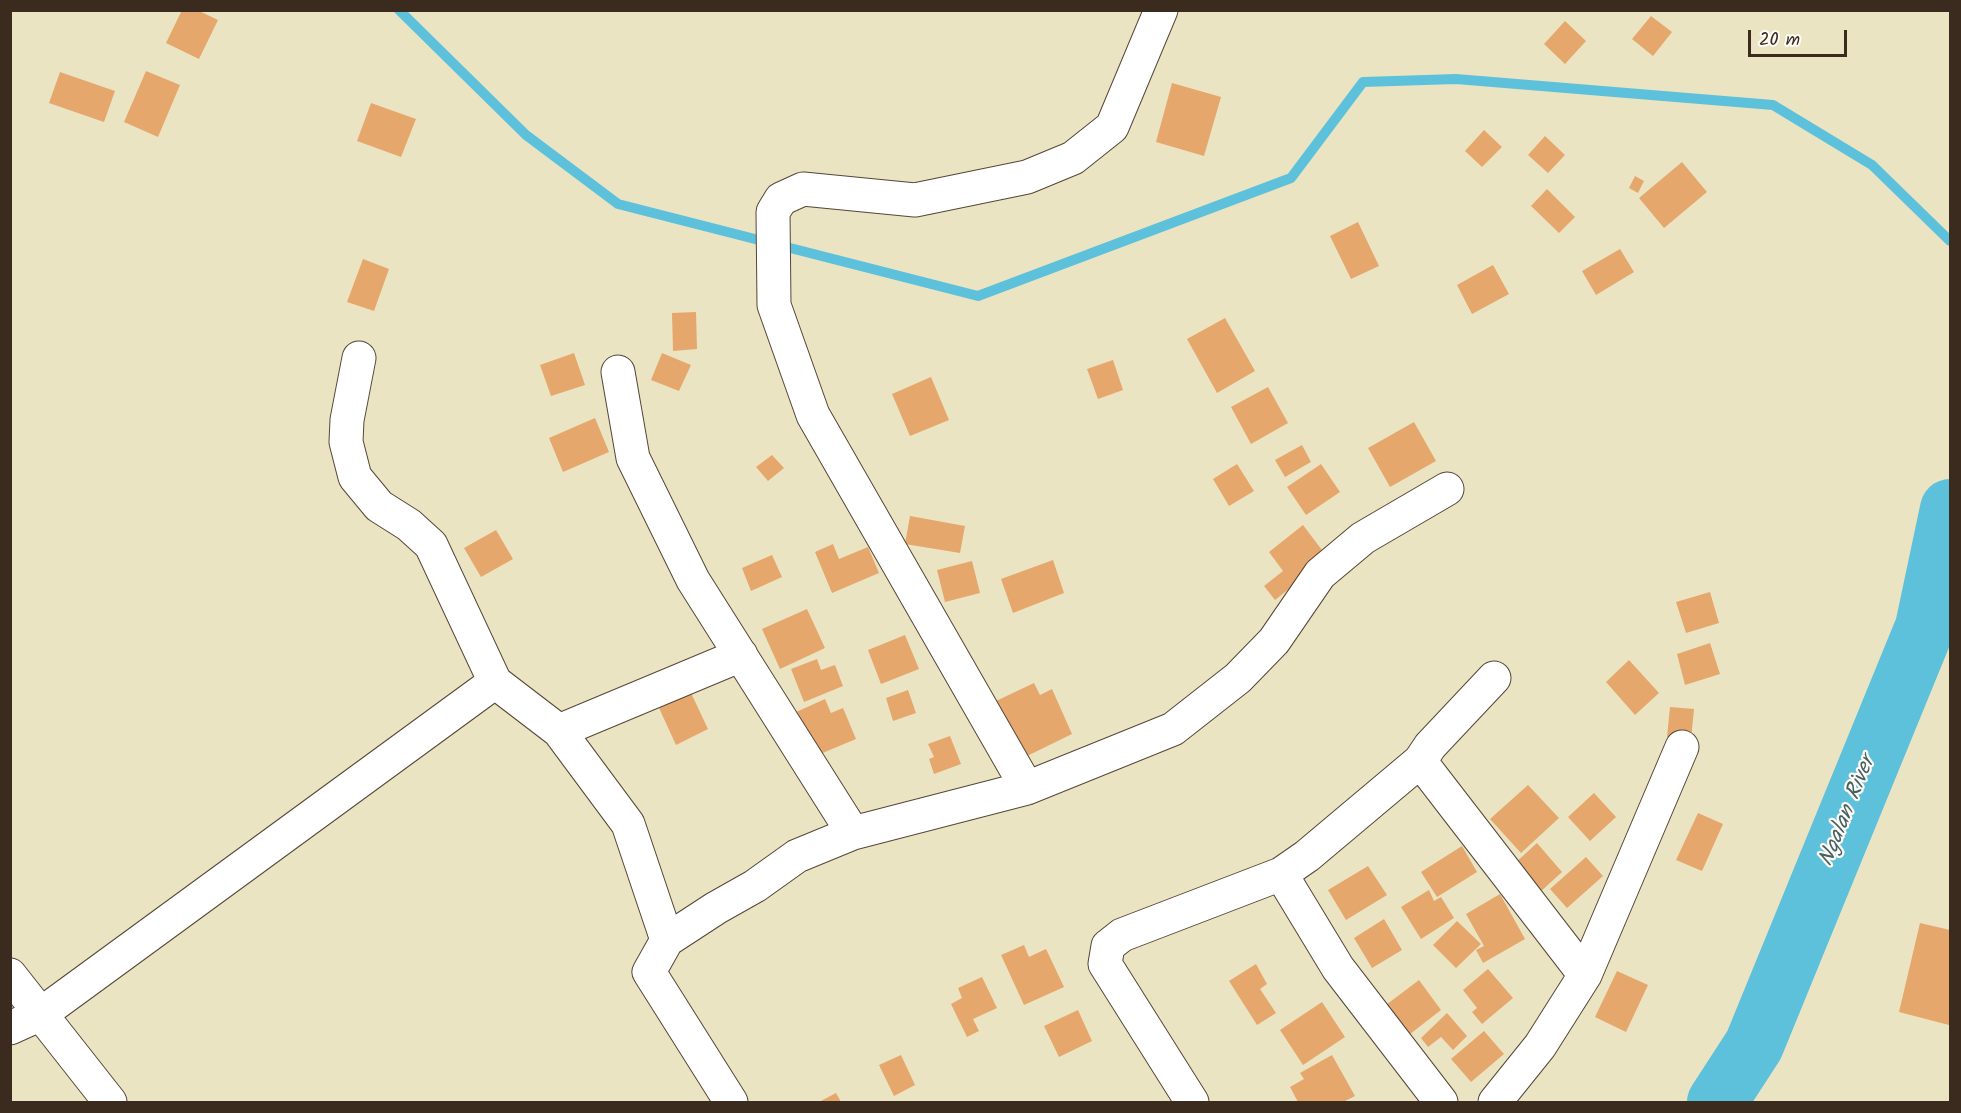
<!DOCTYPE html>
<html>
<head>
<meta charset="utf-8">
<style>
	body { margin:0 }
	#map { position:relative; width:1961px; height:1113px; overflow:hidden; background:#ebe4c3; font-family:Kalam,sans-serif }
	canvas { display:block }
	.frame { position:absolute; inset:0; border:12px solid #3b2a1e; pointer-events:none }
	.scale { position:absolute; left:1748px; top:30px; width:99px; height:27px; box-sizing:border-box; border:3px solid #3b2a1e; border-top:0; padding-left:8px; font-size:18px; line-height:21px; white-space:nowrap; color:#3b2a1e; -webkit-text-stroke:4px #fdfcf7; paint-order:stroke }
</style>
</head>
<body>
<div id="map">
<canvas width="1961" height="1113"></canvas>
<div class="frame"></div>
<div class="scale">20 m</div>
</div>
<script>
const ctx = document.querySelector('canvas').getContext('2d');
ctx.lineJoin = 'round';
function stroke(path, color, width, dash) {
  ctx.strokeStyle = color;
  ctx.lineWidth = width;
  ctx.lineCap = dash ? 'butt' : 'round';
  ctx.setLineDash(dash || []);
  ctx.stroke(path);
}
function paint(path, color) {
  ctx.fillStyle = color;
  ctx.fill(path, 'evenodd');
}
function drawText(font, color, halo, rows, align = 'center') {
  ctx.font = font + ' Kalam,sans-serif';
  ctx.lineWidth = 4.5;
  ctx.setLineDash([]);
  ctx.textBaseline = 'middle';
  ctx.strokeStyle = halo;
  ctx.fillStyle = color;
  for (const [text, x, y, turn = 0] of rows) {
    ctx.save();
    ctx.translate(x, y);
    ctx.rotate((+turn || 0) * Math.PI / 180);
    ctx.textAlign = isNaN(turn) ? turn : align;
    if (halo) ctx.strokeText(text, 0, 0);
    ctx.fillText(text, 0, 0);
    ctx.restore();
  }
}
const stream = new Path2D(`
	M 399,10 L 526,135 L 618,204 L 978,296 L 1291,178 L 1363,82 L 1456,79 L 1773,105 L 1872,165 L 1950,241`);
const river = new Path2D(`
	M 1717,1102 L 1754,1045 L 1925,627 L 1950,509`);
const building = new Path2D(`
	M 182,10 L 197,10 L 218,20 L 199,59 L 166,43 Z
	M 1651,16 L 1672,32 L 1653,56 L 1632,39 Z
	M 1565,21 L 1586,41 L 1565,64 L 1544,44 Z
	M 146,71 L 180,85 L 158,137 L 124,122 Z
	M 60,72 L 115,91 L 104,122 L 49,103 Z
	M 1172,83 L 1221,97 L 1204,156 L 1156,142 Z
	M 371,103 L 416,119 L 401,157 L 357,141 Z
	M 1484,130 L 1502,147 L 1482,167 L 1465,151 Z
	M 1545,136 L 1565,155 L 1548,173 L 1528,155 Z
	M 1682,162 L 1707,192 L 1664,228 L 1639,198 Z
	M 1635,176 L 1644,181 L 1638,193 L 1629,188 Z
	M 1547,189 L 1575,217 L 1559,233 L 1531,206 Z
	M 1358,222 L 1379,266 L 1351,279 L 1330,236 Z
	M 1620,249 L 1634,272 L 1596,295 L 1582,271 Z
	M 363,259 L 389,269 L 374,311 L 347,302 Z
	M 1493,265 L 1509,294 L 1472,314 L 1457,285 Z
	M 696,312 L 697,349 L 673,351 L 672,313 Z
	M 1225,318 L 1255,371 L 1217,393 L 1187,339 Z
	M 574,353 L 585,385 L 551,396 L 540,365 Z
	M 662,353 L 691,365 L 679,391 L 651,380 Z
	M 1113,360 L 1123,390 L 1098,399 L 1087,369 Z
	M 931,377 L 949,420 L 910,436 L 892,394 Z
	M 1268,387 L 1288,423 L 1251,444 L 1231,407 Z
	M 595,418 L 609,452 L 563,472 L 549,438 Z
	M 1414,422 L 1436,461 L 1390,487 L 1368,448 Z
	M 1302,445 L 1311,462 L 1285,477 L 1275,460 Z
	M 772,455 L 784,468 L 768,481 L 756,467 Z
	M 1237,464 L 1254,491 L 1229,506 L 1213,479 Z
	M 1321,464 L 1340,492 L 1306,515 L 1287,487 Z
	M 910,516 L 965,526 L 960,553 L 905,544 Z
	M 1303,525 L 1328,558 L 1275,600 L 1264,586 L 1283,571 L 1269,552 Z
	M 496,530 L 513,559 L 481,577 L 464,548 Z
	M 833,544 L 839,559 L 868,547 L 879,573 L 832,593 L 815,552 Z
	M 772,555 L 782,577 L 751,591 L 742,568 Z
	M 1053,560 L 1064,593 L 1013,613 L 1001,579 Z
	M 972,561 L 980,593 L 945,602 L 937,570 Z
	M 1710,592 L 1719,623 L 1686,633 L 1676,602 Z
	M 807,609 L 825,648 L 780,669 L 762,629 Z
	M 905,635 L 919,669 L 881,684 L 868,650 Z
	M 1710,643 L 1720,674 L 1685,685 L 1677,654 Z
	M 817,659 L 821,670 L 835,665 L 843,686 L 804,702 L 791,669 Z
	M 1629,660 L 1659,693 L 1635,715 L 1606,682 Z
	M 1034,683 L 1040,695 L 1052,689 L 1072,734 L 1023,758 L 996,701 Z
	M 908,690 L 916,713 L 893,721 L 886,698 Z
	M 691,693 L 708,729 L 676,745 L 659,708 Z
	M 825,699 L 831,713 L 843,708 L 856,739 L 813,757 L 794,713 Z
	M 1670,707 L 1694,709 L 1691,740 L 1667,737 Z
	M 950,736 L 961,764 L 934,774 L 929,759 L 934,757 L 928,744 Z
	M 1528,785 L 1559,818 L 1521,853 L 1490,819 Z
	M 1594,793 L 1616,817 L 1590,841 L 1568,817 Z
	M 1698,813 L 1723,824 L 1702,871 L 1676,860 Z
	M 1537,843 L 1562,872 L 1539,893 L 1514,864 Z
	M 1462,846 L 1477,872 L 1437,897 L 1421,872 Z
	M 1586,857 L 1603,876 L 1567,908 L 1550,889 Z
	M 1368,866 L 1387,895 L 1346,920 L 1328,890 Z
	M 1429,890 L 1434,901 L 1441,897 L 1454,918 L 1421,939 L 1401,907 Z
	M 1500,894 L 1525,939 L 1483,963 L 1476,950 L 1484,946 L 1466,914 Z
	M 1384,919 L 1402,950 L 1372,968 L 1354,938 Z
	M 1457,921 L 1481,944 L 1456,968 L 1433,945 Z
	M 1920,923 L 1950,930 L 1950,1018 L 1949,1025 L 1899,1012 Z
	M 1024,945 L 1029,957 L 1046,949 L 1064,987 L 1024,1005 L 1001,955 Z
	M 1256,964 L 1267,984 L 1260,989 L 1276,1013 L 1257,1025 L 1229,981 Z
	M 1488,969 L 1513,998 L 1482,1024 L 1472,1012 L 1477,1008 L 1463,990 Z
	M 1617,971 L 1648,985 L 1626,1032 L 1595,1017 Z
	M 982,977 L 997,1008 L 973,1019 L 979,1031 L 967,1037 L 951,1004 L 962,998 L 958,988 Z
	M 1419,980 L 1441,1010 L 1405,1038 L 1382,1008 Z
	M 1322,1002 L 1345,1037 L 1303,1065 L 1280,1030 Z
	M 1078,1010 L 1092,1041 L 1059,1057 L 1044,1026 Z
	M 1447,1013 L 1467,1036 L 1453,1050 L 1441,1037 L 1428,1047 L 1421,1038 Z
	M 1484,1031 L 1504,1054 L 1471,1082 L 1451,1059 Z
	M 901,1055 L 915,1085 L 894,1096 L 879,1065 Z
	M 1332,1055 L 1355,1096 L 1343,1102 L 1298,1102 L 1290,1087 L 1304,1079 L 1300,1073 Z
	M 836,1093 L 841,1102 L 819,1102 Z`);
const street = new Path2D(`
	M 359,358 L 347,420 L 346,442 L 355,477 L 379,506 L 409,525 L 431,545 L 495,682 L 559,731 L 628,824 L 667,940
	M 618,372 L 633,458 L 693,580 L 853,833
	M 1494,678 L 1430,746 L 1420,761 L 1585,975
	M 559,731 L 741,655
	M 1420,761 L 1307,856 L 1281,874 L 1338,968 L 1441,1102
	M 1027,788 L 813,415 L 774,305 L 773,212 L 781,199 L 803,189 L 915,200 L 1027,177 L 1073,158 L 1112,127 L 1161,10
	M 10,975 L 110,1102
	M 10,1028 L 41,1014 L 495,682
	M 731,1102 L 649,972 L 667,940 L 716,908 L 755,886 L 797,856 L 853,833 L 1027,788 L 1173,729 L 1238,678 L 1274,641 L 1320,574 L 1363,538 L 1447,489
	M 1192,1102 L 1105,964 L 1108,946 L 1122,935 L 1281,874
	M 1495,1102 L 1540,1046 L 1585,975 L 1682,747`);
const waterNames = [
	["Ngalan River",1849,812,-68]
];
stroke(stream, '#5ec1dc', 10);
stroke(river, '#5ec1dc', 60);
paint(building, '#e5a76c');
stroke(street, '#554637', 35);
stroke(street, '#fff', 33);
drawText('italic 22px', '#475f60', '#fdfcf7', waterNames);
</script>
</body>
</html>
